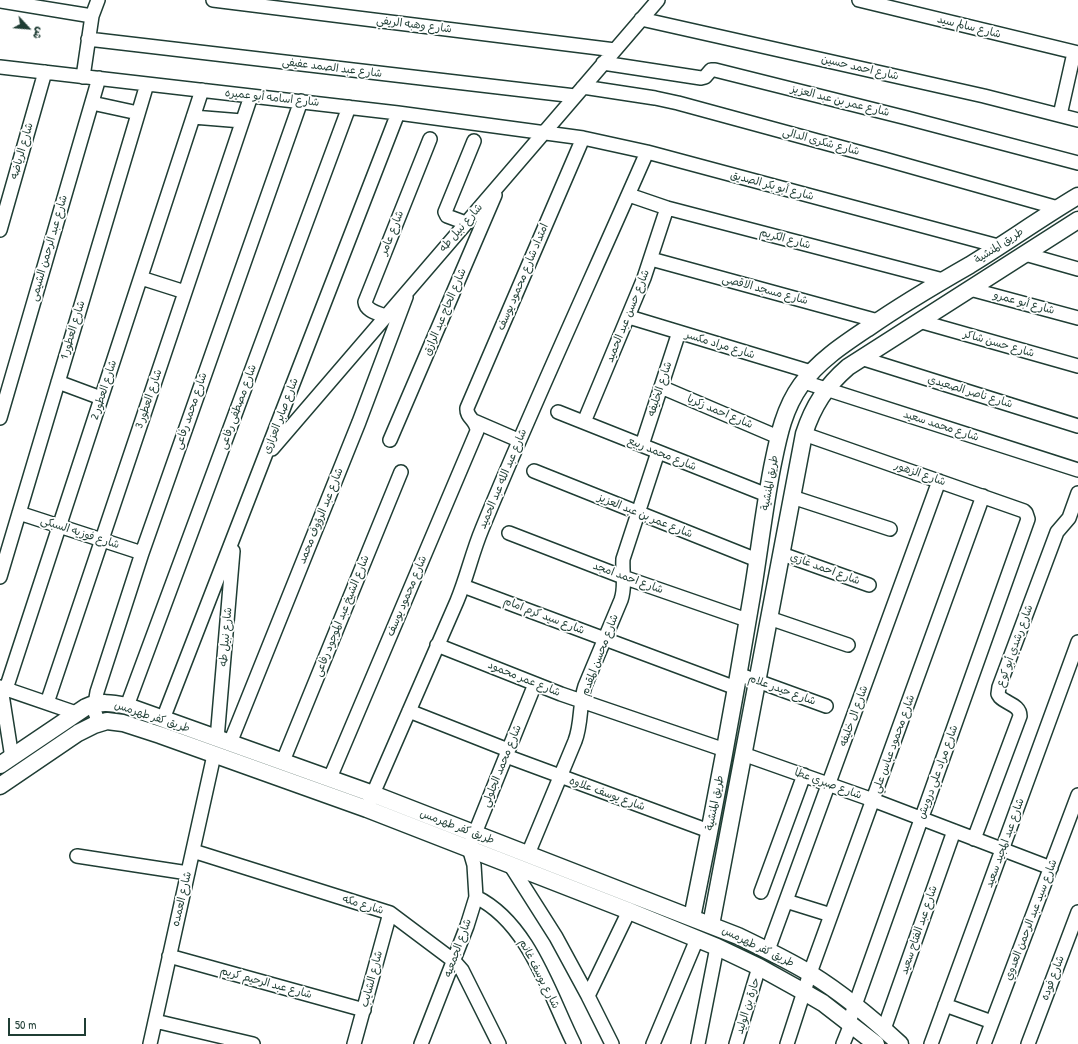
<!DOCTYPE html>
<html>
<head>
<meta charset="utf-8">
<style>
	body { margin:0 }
	#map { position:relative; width:1078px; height:1044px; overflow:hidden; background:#fff; font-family:"Patrick Hand","Playpen Sans Arabic",sans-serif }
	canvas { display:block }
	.north { position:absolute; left:8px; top:8px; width:40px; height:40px; -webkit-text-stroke:3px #fff; paint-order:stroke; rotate:116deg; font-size:11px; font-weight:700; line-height:16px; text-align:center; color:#1f3d34 }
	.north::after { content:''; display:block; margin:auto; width:14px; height:18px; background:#1f3d34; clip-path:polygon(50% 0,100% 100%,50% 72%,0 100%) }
	.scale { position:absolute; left:8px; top:1018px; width:78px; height:18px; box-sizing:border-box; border:2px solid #1f3d34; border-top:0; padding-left:5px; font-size:12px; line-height:14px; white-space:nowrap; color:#1f3d34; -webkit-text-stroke:3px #fff; paint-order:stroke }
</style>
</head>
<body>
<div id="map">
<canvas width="1078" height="1044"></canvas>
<div class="north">ش</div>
<div class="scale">50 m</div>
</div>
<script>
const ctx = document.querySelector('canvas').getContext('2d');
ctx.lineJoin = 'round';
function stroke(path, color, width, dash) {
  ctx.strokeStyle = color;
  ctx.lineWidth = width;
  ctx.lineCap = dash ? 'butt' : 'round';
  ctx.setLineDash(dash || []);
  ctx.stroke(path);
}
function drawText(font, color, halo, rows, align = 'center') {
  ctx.font = font + ' "Patrick Hand","Playpen Sans Arabic",sans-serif';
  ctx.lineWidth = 3.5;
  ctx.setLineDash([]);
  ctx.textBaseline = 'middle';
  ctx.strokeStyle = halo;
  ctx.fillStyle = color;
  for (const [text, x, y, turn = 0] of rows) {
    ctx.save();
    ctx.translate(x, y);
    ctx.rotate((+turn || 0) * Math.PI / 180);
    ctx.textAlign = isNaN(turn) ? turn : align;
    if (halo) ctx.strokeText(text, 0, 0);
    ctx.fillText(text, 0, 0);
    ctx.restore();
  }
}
const minor = new Path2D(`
	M 213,0 L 615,50
	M 859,0 L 1078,53
	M 0,1 L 92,16
	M 641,19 L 984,96 L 1078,120
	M 88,39 L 575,96
	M 603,63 L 701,78 L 705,77 L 711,70 L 715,70 L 907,118 L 1078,163
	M 0,67 L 398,113 L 583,138 L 647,152 L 998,246
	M 83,77 L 92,16 L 98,0
	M 583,87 L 655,98 L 678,103 L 884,159 L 1058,208
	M 92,103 L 138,113
	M 1060,115 L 1074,53
	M 193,117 L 242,121
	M 629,195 L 667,208 L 943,280
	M 466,223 L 447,216 L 445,212 L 474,141
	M 0,230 L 45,72
	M 1025,254 L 1078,269
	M 651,259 L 878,321
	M 141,278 L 185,292
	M 970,289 L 1078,318
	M 385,316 C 378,313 366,311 365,302 L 430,139
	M 629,317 L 811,372
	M 919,321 L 1078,366
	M 861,358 L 1078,426
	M 58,382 L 101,398
	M 804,382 L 1078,470
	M 661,387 L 778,437
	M 558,412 L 767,495
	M 0,418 L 99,78
	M 474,421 L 518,440
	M 584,422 L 644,278 L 667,208
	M 804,434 L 1024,511 L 1026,513 L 1028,519 L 849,1022
	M 390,440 L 495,195
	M 642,445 L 679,332
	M 272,449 L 658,0
	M 534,471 L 757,560
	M 792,497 L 890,529
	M 19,513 L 142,553
	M 509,533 L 623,577 L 747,620
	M 782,554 L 869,585
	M 0,577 L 147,84
	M 463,586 L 736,688
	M 769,618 L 848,645
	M 437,645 L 561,694 L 725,750
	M 738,674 L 826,706
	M 0,687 L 76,713
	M 1,688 L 12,758
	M 6,689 L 202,90
	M 47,703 L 251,96
	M 127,706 L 349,107
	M 409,711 L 508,750
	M 163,719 L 398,113
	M 99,723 L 94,710 L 97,692 L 142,553 L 301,101
	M 217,739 L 233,551
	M 230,743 L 359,422 L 406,297
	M 743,754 L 873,800 L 1051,868
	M 506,756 L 709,831
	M 283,761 L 401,472
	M 330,778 L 477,431 C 477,420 466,418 467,408 L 583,138
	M 369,803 L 457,601 C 467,577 472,553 482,529 C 534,402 592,278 647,152
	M 974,839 L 1020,716 C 1020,705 1007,704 1000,697 L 998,694 L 999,687 L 1057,532 L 1069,518 L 1078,493
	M 193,851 L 390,913 L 454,961 L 462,970 L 499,1044
	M 528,854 L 575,741 C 582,723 579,704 585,686 L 621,600 C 626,586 622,573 623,559 L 658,452
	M 77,856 L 188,873
	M 509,863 L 556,937 L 588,996 L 612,1044
	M 761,892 L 804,775
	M 476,897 C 529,923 549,994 574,1044
	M 786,901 L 831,915
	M 768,950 L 939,481
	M 169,956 L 364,1010
	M 588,996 L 629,911
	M 945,1005 L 992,1022
	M 155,1021 L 253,1044
	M 884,1029 L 954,831
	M 150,1044 L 214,755
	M 354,1044 L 390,913
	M 421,1044 L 467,926 L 476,897 L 474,865 L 469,848 L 535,684
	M 653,1044 L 697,939
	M 698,1044 L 717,947
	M 736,1044 L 759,967
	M 787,1044 L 810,973 L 983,496
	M 843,1044 L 851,1024
	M 931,1044 L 1078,642
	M 984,1044 L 1078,795
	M 1028,1044 L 1078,912`);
const tertiary = new Path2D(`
	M 0,765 L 86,707 C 100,701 112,703 127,706 L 373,794 L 738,936 C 763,948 788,960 811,974 C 843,994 873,1019 900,1044
	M 0,786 L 78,733 L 94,725 L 107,721 L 123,723 L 160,735 L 367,809 L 629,911 L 717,947 L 759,967 L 804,992 L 823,1003 L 876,1044
	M 692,918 C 714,811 734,703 752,595 C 759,553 764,510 772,468 C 778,439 783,410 801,385 C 818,361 844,344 868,328 C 901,305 935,285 970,265 C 1006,243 1041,218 1078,196
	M 711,925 L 804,434 C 813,406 826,386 848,367 L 1078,220`);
const streetNames = [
	["شارع وهبه الريفي",414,25,7],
	["شارع سالم سيد",969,27,14],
	["شارع عبد الصمد عفيفى",332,68,7],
	["شارع احمد حسين",860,68,13],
	["شارع اسامه أبو عميره",272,98,6],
	["شارع عمر بن عبد العزيز",840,101,14],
	["شارع شكرى الدالى",821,142,15],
	["شارع الرياضه",22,151,-74],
	["شارع أبو بكر الصديق",772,186,15],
	["شارع نبيل طه",461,228,-49],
	["شارع عامر",392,233,-68],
	["شارع الكريم",785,239,15],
	["طريق المنشية",999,246,-33],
	["شارع عبد الرحمن الشيمى",49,248,-74],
	["امتداد شارع محمود يوسف",523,277,-67],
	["شارع مسجد الاقصى",765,290,15],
	["شارع أبو عمرو",1024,303,15],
	["شارع الحاج عبد الرازق",445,312,-67],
	["شارع حسن عبد الحميد",628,316,-68],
	["شارع العطور 1",73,330,-73],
	["شارع حسن شاكر",999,344,16],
	["شارع مراد مكسر",720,345,17],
	["شارع الخليفه",660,389,-72],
	["شارع العطور 2",104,390,-72],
	["شارع ناصر الصعيدي",970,392,17],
	["شارع العطور 3",149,399,-71],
	["شارع مصطفى رفاعى",238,407,-70],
	["شارع محمد رفاعى",191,411,-71],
	["شارع احمد زكريا",720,412,23],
	["شارع صابر العزازى",281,416,-69],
	["شارع محمد سعيد",941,426,18],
	["شارع محمد ربيع",662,454,22],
	["شارع الزهور",920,474,19],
	["شارع عبد الله عبد الحميد",503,479,-67],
	["طريق المنشية",770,483,-80],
	["شارع عبد الرؤوف محمد",321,516,-68],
	["شارع عمر بن عبد العزيز",645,516,22],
	["شارع فوزيه السبكى",80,533,18],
	["شارع احمد غازي",825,569,20],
	["شارع احمد امجد",628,578,20],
	["شارع محمود يوسف",407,596,-67],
	["شارع الشيخ عبد الموجود رفاعى",342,616,-68],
	["شارع سيد كرم امام",544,616,21],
	["شارع نبيل طه",226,637,-85],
	["شارع رشدي أبو كوع",1015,646,-70],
	["شارع محسن المقدم",600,655,-69],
	["شارع عمر محمود",524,679,22],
	["شارع حيدر علام",782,690,20],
	["شارع ال خليفه",854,716,-70],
	["طريق كفر طهرمس",152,717,18],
	["شارع محمود عباس علي",894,744,-70],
	["شارع محمد الجلولي",502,766,-68],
	["شارع مراد علي درويش",938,772,-70],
	["شارع صبري عطا",828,784,20],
	["شارع يوسف علاوه",607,794,20],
	["طريق المنشية",715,803,-79],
	["طريق كفر طهرمس",457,827,21],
	["شارع عبد المجيد سعيد",1005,843,-70],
	["شارع العمده",182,899,-77],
	["شارع مكه",363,905,17],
	["شارع سيد عبد الرحمن العدوي",1031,920,-69],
	["شارع عبد الفتاح سعيد",919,930,-71],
	["طريق كفر طهرمس",758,947,26],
	["شارع الجمعيه",458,948,-70],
	["شارع يوسف غانم",539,974,63],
	["شارع فوده",1053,978,-69],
	["شارع الشايب",372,979,-75],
	["شارع عبد الرحيم كريم",266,983,15],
	["حارة بن الوليد",748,1006,-73]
];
stroke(minor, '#1f3d34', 16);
stroke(tertiary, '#1f3d34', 19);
stroke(minor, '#fff', 13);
stroke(tertiary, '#fff', 16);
drawText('11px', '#1f3d34', '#fff', streetNames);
</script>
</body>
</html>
